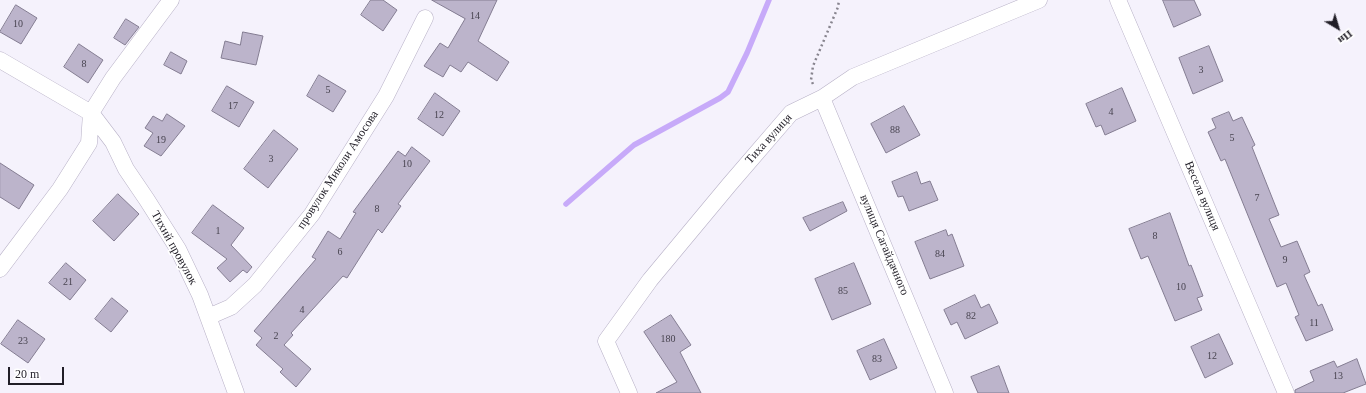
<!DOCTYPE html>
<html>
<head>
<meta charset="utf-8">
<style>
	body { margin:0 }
	#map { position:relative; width:1366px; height:393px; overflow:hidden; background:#f5f2fc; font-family:"Times New Roman",serif }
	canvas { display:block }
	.north { position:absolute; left:1318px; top:8px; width:40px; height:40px; -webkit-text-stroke:3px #fff; paint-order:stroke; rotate:142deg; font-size:11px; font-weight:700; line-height:16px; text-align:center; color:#211e27 }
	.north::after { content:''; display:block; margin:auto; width:14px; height:18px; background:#211e27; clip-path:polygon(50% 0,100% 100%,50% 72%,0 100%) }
	.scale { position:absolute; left:8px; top:367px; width:56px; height:18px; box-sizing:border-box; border:2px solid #211e27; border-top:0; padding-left:5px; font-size:12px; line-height:14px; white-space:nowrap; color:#211e27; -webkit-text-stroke:3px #fff; paint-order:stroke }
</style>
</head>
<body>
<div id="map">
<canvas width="1366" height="393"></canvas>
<div class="north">Пн</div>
<div class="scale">20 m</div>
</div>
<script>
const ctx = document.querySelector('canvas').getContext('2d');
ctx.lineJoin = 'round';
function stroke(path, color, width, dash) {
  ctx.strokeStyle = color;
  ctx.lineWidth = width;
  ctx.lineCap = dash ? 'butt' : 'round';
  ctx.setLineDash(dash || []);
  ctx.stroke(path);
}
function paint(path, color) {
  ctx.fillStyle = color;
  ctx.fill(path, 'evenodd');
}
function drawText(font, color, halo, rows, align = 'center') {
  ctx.font = font + ' "Times New Roman",serif';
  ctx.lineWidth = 3.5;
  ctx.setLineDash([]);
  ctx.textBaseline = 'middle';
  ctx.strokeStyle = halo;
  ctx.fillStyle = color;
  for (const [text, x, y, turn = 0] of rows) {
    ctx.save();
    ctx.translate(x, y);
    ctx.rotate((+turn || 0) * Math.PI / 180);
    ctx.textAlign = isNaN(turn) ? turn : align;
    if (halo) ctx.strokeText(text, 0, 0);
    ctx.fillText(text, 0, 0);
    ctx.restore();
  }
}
const stream = new Path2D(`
	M 566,204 L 634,145 L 720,98 L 728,92 L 747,53 L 769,0`);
const building = new Path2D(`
	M 371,0 L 383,0 L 397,10 L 383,31 L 361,15 Z
	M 432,0 L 497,0 L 478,41 L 509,62 L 497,81 L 468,62 L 461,72 L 450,65 L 443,77 L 424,66 L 440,43 L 448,48 L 465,19 Z
	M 1163,0 L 1194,0 L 1201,15 L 1174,27 Z
	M 16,5 L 37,18 L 21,44 L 0,32 Z
	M 126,19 L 139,27 L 125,45 L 114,38 Z
	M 243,32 L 263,36 L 256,65 L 221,58 L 225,41 L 240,45 Z
	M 79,44 L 103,60 L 88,83 L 64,67 Z
	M 1209,46 L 1223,81 L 1193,94 L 1179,58 Z
	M 171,52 L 187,61 L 181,74 L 164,65 Z
	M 319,75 L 346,91 L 333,112 L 307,96 Z
	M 227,86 L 254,102 L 239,127 L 212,111 Z
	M 1122,88 L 1136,121 L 1105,135 L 1101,125 L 1096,127 L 1086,104 Z
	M 435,93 L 460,111 L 443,136 L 418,119 Z
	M 904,106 L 920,135 L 886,153 L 871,124 Z
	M 1229,112 L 1233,121 L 1242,117 L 1255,145 L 1252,147 L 1279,215 L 1269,219 L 1281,247 L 1297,241 L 1310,272 L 1304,275 L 1318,306 L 1322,304 L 1333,330 L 1306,341 L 1295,317 L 1299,315 L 1286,283 L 1277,287 L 1225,159 L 1221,161 L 1208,132 L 1216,128 L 1212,119 Z
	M 167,114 L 185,126 L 161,156 L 144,146 L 153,133 L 145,128 L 153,116 L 162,121 Z
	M 274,130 L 298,149 L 268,188 L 244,169 Z
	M 412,147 L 430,161 L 398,204 L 401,206 L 382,233 L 378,229 L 347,278 L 343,276 L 291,333 L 293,335 L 284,345 L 311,369 L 296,387 L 280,372 L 283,369 L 256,345 L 262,338 L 254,331 L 316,259 L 312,257 L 328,231 L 340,239 L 356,213 L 353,212 L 398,151 L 405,156 Z
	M 0,163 L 34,185 L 19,209 L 0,197 Z
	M 917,172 L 921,184 L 930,181 L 938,200 L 909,211 L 903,196 L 898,197 L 892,182 Z
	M 118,194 L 139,214 L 114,241 L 93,221 Z
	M 843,202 L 847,211 L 810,231 L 803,218 Z
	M 213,205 L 244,228 L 231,245 L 252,267 L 247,273 L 243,270 L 230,282 L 217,268 L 227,259 L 192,233 Z
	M 1170,213 L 1189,266 L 1191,265 L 1203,296 L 1197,298 L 1202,310 L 1175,321 L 1148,256 L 1141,259 L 1129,229 Z
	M 946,230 L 948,236 L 952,234 L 964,266 L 930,279 L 915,242 Z
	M 66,263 L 86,280 L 70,300 L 49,283 Z
	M 854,263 L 871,304 L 832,320 L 815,279 Z
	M 975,295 L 981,308 L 989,304 L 998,323 L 965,339 L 957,322 L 951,325 L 944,310 Z
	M 112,298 L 128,311 L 111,332 L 95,319 Z
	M 671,315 L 691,345 L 680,352 L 701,393 L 656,393 L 677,382 L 644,332 Z
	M 18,320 L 45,339 L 28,363 L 1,344 Z
	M 1219,334 L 1233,364 L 1205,378 L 1191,347 Z
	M 884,339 L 897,368 L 870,380 L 857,351 Z
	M 1357,359 L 1366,384 L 1343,393 L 1295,393 L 1295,390 L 1314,381 L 1310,371 L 1334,361 L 1337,367 Z
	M 999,366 L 1009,393 L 978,393 L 971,377 Z`);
const path = new Path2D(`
	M 813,84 L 811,80 L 813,66 L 838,7 L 839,0`);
const minor = new Path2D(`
	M 1118,0 L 1286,393
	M 0,60 L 91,113 L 113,142 L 126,169 L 147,200 L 178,249 L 200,295 L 236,393
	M 822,98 L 945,393
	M 0,269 L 60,189 L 89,143 L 91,113 L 113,78 L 171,0
	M 208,317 L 231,307 L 255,285 L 312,214 L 386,96 L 425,18
	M 629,393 L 606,341 L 650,280 L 729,185 L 791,113 L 822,98 L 853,77 L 1039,0`);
const numberNames = [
	["14",475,16],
	["10",18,24],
	["8",84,64],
	["3",1201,70],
	["5",328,90],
	["17",233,106],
	["4",1111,112],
	["12",439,115],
	["88",895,130],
	["5",1232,138],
	["19",161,140],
	["3",271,159],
	["10",407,164],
	["7",1257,198],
	["8",377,209],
	["1",218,231],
	["8",1155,236],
	["6",340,252],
	["84",940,254],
	["9",1285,260],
	["21",68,282],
	["10",1181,287],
	["85",843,291],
	["4",302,310],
	["82",971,316],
	["11",1314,323],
	["2",276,336],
	["180",668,339],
	["23",23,341],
	["12",1212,356],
	["83",877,359],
	["13",1338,376]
];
const streetNames = [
	["Тиха вулиця",769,139,-48],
	["провулок Миколи Амосова",338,170,-57],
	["Весела вулиця",1202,196,67],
	["вулиця Сагайдачного",884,245,67],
	["Тихий провулок",174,248,61]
];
stroke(stream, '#c7aaf9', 5.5);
paint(building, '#bcb4cb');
stroke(building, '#847d92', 1);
stroke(minor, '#b7b0c6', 17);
stroke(path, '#87848e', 2.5, [2, 3]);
stroke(minor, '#fff', 16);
drawText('10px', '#484450', null, numberNames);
drawText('12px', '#211e27', '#fff', streetNames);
</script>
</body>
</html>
